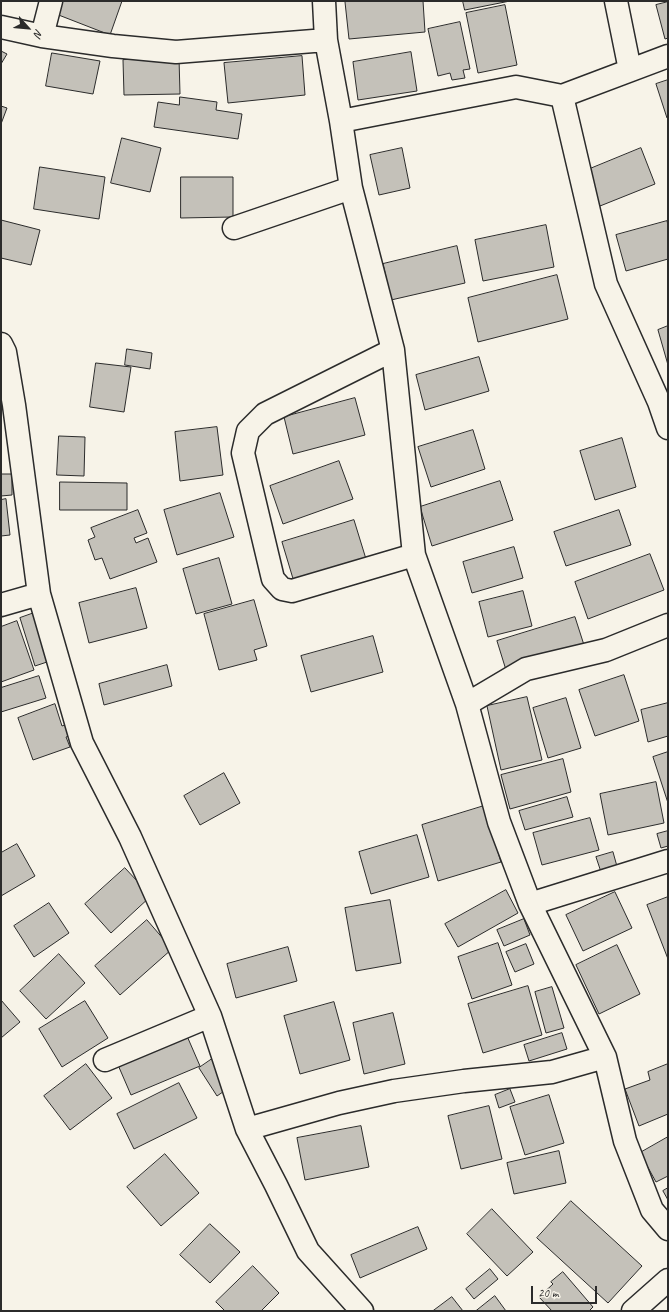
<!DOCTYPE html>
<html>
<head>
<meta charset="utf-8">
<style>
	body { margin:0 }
	#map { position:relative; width:669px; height:1312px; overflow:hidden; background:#f7f3e8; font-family:Caveat,sans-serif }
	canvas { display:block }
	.frame { position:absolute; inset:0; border:2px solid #2b2b2b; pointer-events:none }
	.north { position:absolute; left:8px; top:8px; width:40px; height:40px; -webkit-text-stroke:3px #f7f3e8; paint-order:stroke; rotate:117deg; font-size:11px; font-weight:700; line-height:16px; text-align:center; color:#2b2b2b }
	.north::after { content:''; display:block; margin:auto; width:14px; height:18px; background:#2b2b2b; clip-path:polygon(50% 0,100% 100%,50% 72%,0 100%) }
	.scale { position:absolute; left:531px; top:1286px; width:66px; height:18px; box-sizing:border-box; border:2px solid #2b2b2b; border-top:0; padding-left:5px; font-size:12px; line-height:14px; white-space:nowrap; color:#2b2b2b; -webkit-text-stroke:3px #f7f3e8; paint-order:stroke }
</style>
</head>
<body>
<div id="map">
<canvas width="669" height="1312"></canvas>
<div class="frame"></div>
<div class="north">N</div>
<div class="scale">20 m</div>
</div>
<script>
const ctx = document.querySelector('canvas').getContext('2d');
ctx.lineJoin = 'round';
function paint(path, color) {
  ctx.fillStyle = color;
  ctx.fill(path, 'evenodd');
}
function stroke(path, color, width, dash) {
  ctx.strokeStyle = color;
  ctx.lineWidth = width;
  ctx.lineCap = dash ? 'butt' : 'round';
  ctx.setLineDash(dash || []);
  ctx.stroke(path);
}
const building = new Path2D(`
	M 61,1 L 122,1 L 110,35 L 56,14 Z
	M 355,1 L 423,1 L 425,32 L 349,39 L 345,2 Z
	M 463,1 L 510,1 L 465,10 Z
	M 668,2 L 668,38 L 665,39 L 656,5 Z
	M 505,5 L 517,65 L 478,73 L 466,13 Z
	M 460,22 L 470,69 L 463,70 L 465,78 L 452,80 L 450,73 L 438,76 L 428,29 Z
	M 1,51 L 7,54 L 1,64 Z
	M 411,52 L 417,91 L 358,100 L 353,62 Z
	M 52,53 L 100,61 L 93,94 L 46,86 Z
	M 302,56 L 305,95 L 228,103 L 224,63 Z
	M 179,58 L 180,94 L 124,95 L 123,60 Z
	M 668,80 L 668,118 L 667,118 L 656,84 Z
	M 180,97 L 217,102 L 216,110 L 242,114 L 238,139 L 154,127 L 158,102 L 179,105 Z
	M 1,106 L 7,108 L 1,124 Z
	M 122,138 L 161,148 L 150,192 L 111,183 Z
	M 402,148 L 410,188 L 379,195 L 370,155 Z
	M 641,148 L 655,184 L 600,206 L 585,171 Z
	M 40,167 L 105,177 L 99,219 L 34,209 Z
	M 181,177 L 233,177 L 233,217 L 181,218 Z
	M 1,220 L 40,230 L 31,265 L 1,258 Z
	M 667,221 L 668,225 L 668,259 L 626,271 L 616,235 Z
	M 546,225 L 554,267 L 483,281 L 475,240 Z
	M 457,246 L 465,283 L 391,300 L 383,264 Z
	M 557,275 L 568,319 L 478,342 L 468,298 Z
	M 668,326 L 668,365 L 658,330 Z
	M 127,349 L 152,353 L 150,369 L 125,365 Z
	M 479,357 L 489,391 L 425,410 L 416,375 Z
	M 96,363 L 131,367 L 124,412 L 90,407 Z
	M 355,398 L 365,435 L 293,454 L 284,417 Z
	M 217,427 L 223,475 L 180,481 L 175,432 Z
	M 473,430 L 485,469 L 431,487 L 418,447 Z
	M 59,436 L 85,437 L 84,476 L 57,475 Z
	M 622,438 L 636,487 L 595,500 L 580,451 Z
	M 339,461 L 353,499 L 283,524 L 270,486 Z
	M 1,474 L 12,474 L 12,495 L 1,496 Z
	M 500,481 L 513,520 L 432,546 L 420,507 Z
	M 60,482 L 127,483 L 127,510 L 60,510 Z
	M 220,493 L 234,537 L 177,555 L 164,510 Z
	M 6,499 L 10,535 L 1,536 L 1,500 Z
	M 138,510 L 147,533 L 134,538 L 136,543 L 148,538 L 157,562 L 110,579 L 102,558 L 95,560 L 88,540 L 95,537 L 91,528 Z
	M 619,510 L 631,545 L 566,566 L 554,532 Z
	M 354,520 L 366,559 L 294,582 L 282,542 Z
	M 514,547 L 523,578 L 472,593 L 463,562 Z
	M 650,554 L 664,590 L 588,619 L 575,582 Z
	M 219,558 L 232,604 L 196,614 L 183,569 Z
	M 136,588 L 147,628 L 89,643 L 79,603 Z
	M 523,591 L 532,626 L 488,637 L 479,602 Z
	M 254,600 L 267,646 L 254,650 L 257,660 L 219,670 L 204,614 Z
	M 37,612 L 53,660 L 35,666 L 20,618 Z
	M 575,617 L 584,645 L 506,670 L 497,641 Z
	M 17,621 L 34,670 L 1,682 L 1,627 Z
	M 373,636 L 383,672 L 311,692 L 301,656 Z
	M 167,665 L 172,686 L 104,705 L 99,684 Z
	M 624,675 L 639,721 L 595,736 L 579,690 Z
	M 39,676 L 46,698 L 1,712 L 1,688 Z
	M 527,697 L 542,760 L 501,770 L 487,706 Z
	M 566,698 L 581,748 L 548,758 L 533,708 Z
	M 668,703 L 668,736 L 648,742 L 641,710 Z
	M 55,704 L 62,726 L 67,724 L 71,735 L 66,737 L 70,747 L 33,760 L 18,718 Z
	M 668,752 L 668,803 L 653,757 Z
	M 563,759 L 571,792 L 510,809 L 501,775 Z
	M 224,773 L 240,803 L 200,825 L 184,796 Z
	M 656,782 L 664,823 L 608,835 L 600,794 Z
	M 567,797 L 573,817 L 525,830 L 519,811 Z
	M 484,806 L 501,862 L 438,881 L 422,825 Z
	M 590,818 L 599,850 L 542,865 L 533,833 Z
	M 668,831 L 668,846 L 661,848 L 657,834 Z
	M 417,835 L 429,877 L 371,894 L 359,852 Z
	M 17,844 L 35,876 L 1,896 L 1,853 Z
	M 613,852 L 618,870 L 602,875 L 596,857 Z
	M 125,868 L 151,896 L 111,933 L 85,904 Z
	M 506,890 L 518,913 L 458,947 L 445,924 Z
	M 615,892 L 632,928 L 583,951 L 566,915 Z
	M 668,897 L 668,959 L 647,905 Z
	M 390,900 L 401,963 L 356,971 L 345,908 Z
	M 49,903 L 69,933 L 34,957 L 14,926 Z
	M 524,919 L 530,935 L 504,946 L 497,930 Z
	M 147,920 L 172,949 L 120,995 L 95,966 Z
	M 498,943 L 512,985 L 472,999 L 458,957 Z
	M 526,944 L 534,964 L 515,972 L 506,952 Z
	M 617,945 L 640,994 L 599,1014 L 576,965 Z
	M 288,947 L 297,981 L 236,998 L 227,964 Z
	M 59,954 L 85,983 L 46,1019 L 20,991 Z
	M 528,986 L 542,1035 L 483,1053 L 468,1004 Z
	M 552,987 L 564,1028 L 546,1033 L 535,992 Z
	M 1,1000 L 20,1022 L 1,1038 Z
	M 85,1001 L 108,1038 L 62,1067 L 39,1029 Z
	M 334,1002 L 350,1060 L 300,1074 L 284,1016 Z
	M 393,1013 L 405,1064 L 364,1074 L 353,1023 Z
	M 562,1033 L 567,1049 L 529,1061 L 524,1045 Z
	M 187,1036 L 200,1066 L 131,1095 L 118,1065 Z
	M 215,1057 L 233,1085 L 217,1096 L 199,1068 Z
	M 86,1064 L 112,1098 L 70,1130 L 44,1096 Z
	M 668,1064 L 668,1114 L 639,1126 L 625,1089 L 650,1080 L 648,1072 Z
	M 179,1083 L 197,1118 L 134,1149 L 117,1114 Z
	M 510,1089 L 515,1102 L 499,1108 L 495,1095 Z
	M 549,1095 L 564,1143 L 525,1155 L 510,1107 Z
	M 489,1106 L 502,1159 L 461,1169 L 448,1116 Z
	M 361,1126 L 369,1167 L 305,1180 L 297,1138 Z
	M 668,1137 L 668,1176 L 656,1182 L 640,1153 Z
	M 559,1151 L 566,1183 L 514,1194 L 507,1163 Z
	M 165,1154 L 199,1193 L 161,1226 L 127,1187 Z
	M 668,1188 L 668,1200 L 663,1191 Z
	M 571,1201 L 642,1266 L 608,1303 L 537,1238 Z
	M 492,1209 L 533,1252 L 507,1276 L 467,1234 Z
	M 210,1224 L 240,1252 L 210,1283 L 180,1255 Z
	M 418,1227 L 427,1249 L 360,1278 L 351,1255 Z
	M 253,1266 L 279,1293 L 261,1311 L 225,1311 L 216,1302 Z
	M 490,1269 L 498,1279 L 474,1299 L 466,1289 Z
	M 563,1272 L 593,1307 L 589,1311 L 552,1311 L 539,1297 L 553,1284 L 551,1282 Z
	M 495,1296 L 506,1311 L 476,1311 Z
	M 452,1297 L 463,1311 L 433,1311 Z`);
const minor = new Path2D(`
	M 324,1 L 326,40 L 341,121 L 351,188 L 393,350 L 414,555 L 467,704 L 499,822 L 530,904 L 605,1057 L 625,1141 L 652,1210 L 668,1229
	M 616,1 L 630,70
	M 1,27 L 42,36 L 113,46 L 176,52 L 326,40
	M 42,36 L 51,1
	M 562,96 L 606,284 L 659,402 L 668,428
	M 341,121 L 516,87 L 562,96 L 668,56
	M 234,228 L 351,188
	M 1,344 L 5,352 L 14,405 L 39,594 L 82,743 L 130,837 L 210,1016 L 247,1129 L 276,1185 L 308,1251 L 362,1311
	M 393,350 L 265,414 L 248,431 L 243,453 L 273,579 L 282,589 L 292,591 L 414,555
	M 1,605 L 39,594
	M 467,704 L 526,669 L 606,650 L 668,625
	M 530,904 L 668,861
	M 105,1060 L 210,1016
	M 247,1129 L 339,1103 L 394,1091 L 464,1081 L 552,1072 L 605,1057
	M 633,1311 L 668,1280`);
paint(building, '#c4c1b9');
stroke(building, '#2b2b2b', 1);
stroke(minor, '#2b2b2b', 25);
stroke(minor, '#f7f3e8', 22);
</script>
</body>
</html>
